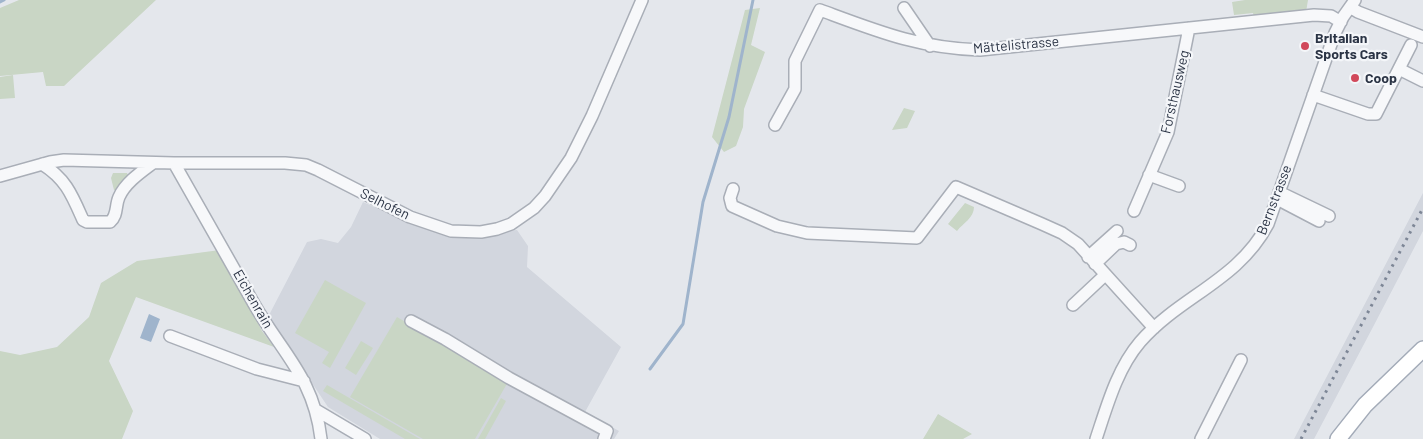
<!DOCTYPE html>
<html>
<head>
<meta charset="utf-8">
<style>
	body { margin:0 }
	canvas { display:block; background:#e4e7ec }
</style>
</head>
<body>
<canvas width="1423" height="439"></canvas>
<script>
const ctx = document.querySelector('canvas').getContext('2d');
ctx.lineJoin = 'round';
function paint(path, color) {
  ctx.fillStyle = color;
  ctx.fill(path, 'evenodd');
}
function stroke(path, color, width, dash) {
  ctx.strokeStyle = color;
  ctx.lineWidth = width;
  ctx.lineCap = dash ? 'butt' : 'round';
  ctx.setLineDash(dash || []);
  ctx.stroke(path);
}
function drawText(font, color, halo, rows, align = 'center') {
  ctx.font = font + ' Barlow,sans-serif';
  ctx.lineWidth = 4.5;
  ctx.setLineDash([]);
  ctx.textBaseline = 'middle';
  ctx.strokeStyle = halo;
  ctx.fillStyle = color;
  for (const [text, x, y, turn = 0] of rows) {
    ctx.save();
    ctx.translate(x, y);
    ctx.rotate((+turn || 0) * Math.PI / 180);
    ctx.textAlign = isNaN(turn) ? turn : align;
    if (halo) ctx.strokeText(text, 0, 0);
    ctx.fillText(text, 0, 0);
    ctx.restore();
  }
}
const built = new Path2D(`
	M 1423,193 L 1423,231 L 1373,327 L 1314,439 L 1294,439 Z
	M 363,202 L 420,227 L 465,236 L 517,230 L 528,246 L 527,267 L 621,347 L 585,412 L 619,431 L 614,439 L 380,439 L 328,407 L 268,317 L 307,242 L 321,239 L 338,243 L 351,227 Z`);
const green = new Path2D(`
	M 19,0 L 156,0 L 64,86 L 46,86 L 43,72 L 0,76 L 0,8 Z
	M 1245,0 L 1308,0 L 1306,12 L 1254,17 L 1253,13 L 1234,15 L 1232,2 Z
	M 760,8 L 751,45 L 765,52 L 744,109 L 743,127 L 736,146 L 724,152 L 712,137 L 745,10 Z
	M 13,75 L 15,98 L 0,99 L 0,77 Z
	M 904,108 L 915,111 L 907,128 L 892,130 Z
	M 113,173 L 127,173 L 128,175 L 116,191 L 114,190 L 111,178 Z
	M 965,203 L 974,207 C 974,218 963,223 957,231 L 948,224 Z
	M 220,250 L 262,331 L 274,347 L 136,297 L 109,361 L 133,411 L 122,439 L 0,439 L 0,351 L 20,355 L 57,347 L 89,317 L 101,283 L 137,261 Z
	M 325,280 L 366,303 L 330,368 L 322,363 L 329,352 L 295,333 Z
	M 397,317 L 508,382 L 475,439 L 423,439 L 350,397 Z
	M 361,341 L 373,348 L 356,375 L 345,368 Z
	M 327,385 L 420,439 L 405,439 L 323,391 Z
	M 501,398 L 506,401 L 485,439 L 478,439 Z
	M 938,414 L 972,434 L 963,439 L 923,439 Z`);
const water = new Path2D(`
	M 149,314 L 160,319 L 151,342 L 140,338 Z`);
const stream = new Path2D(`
	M 0,2 L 4,0
	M 650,369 L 683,324 L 703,202 L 729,117 L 753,0`);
const minor = new Path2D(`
	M 1350,7 L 1358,12 L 1423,37
	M 904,8 L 930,46
	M 1399,69 L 1423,81
	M 1313,95 L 1368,114 L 1376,114 L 1411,45
	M 775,125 L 795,89 L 795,61 L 820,10 C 877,31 918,48 980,50 L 1314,15 L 1331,16 L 1341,22
	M 174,163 C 201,210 227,257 254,304 C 282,353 314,378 321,439
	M 42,164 C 66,179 72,195 83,220 L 87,222 L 110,222 C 118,215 115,206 119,197 C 125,183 141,172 153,163
	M 1149,175 L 1179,186
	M 0,176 L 50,162 L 64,160 L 174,163 L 285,163 L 306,165 L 318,170 L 410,217 L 451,231 L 481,232 L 497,229 L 511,224 L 534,208 L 545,196 L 571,158 L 592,116 L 642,0
	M 733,189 L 730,198 L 732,206 L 777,226 L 807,233 L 917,238 L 956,187 L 1042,224 L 1062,233 L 1078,244 L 1154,328
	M 1279,192 L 1329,216
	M 1277,199 L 1319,221
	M 1134,211 L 1168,132 L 1189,28
	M 1088,257 L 1117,231
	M 1095,264 L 1116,244 L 1124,242 L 1130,245
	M 1073,305 L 1105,275
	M 411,321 L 445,339 L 509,378 L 607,431 L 604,439
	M 170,336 L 257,369 L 304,381
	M 316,410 L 365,439
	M 1096,439 C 1107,406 1117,369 1140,342 C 1180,296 1238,281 1268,224 L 1335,33 L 1343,17 L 1355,0
	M 1201,439 L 1241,360`);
const major = new Path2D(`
	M 1338,439 L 1365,405 L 1423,349`);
const rail = new Path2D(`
	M 1301,439 L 1423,208`);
const markers = [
	[1305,46,5,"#d1495b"],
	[1355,78,5,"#d1495b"]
];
const poiNames = [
	["Britalian",1315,38],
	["Sports Cars",1315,54],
	["Coop",1365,78]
];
const streetNames = [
	["Mättelistrasse",1016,45,-5],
	["Forsthausweg",1175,92,-77],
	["Bernstrasse",1274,200,-69],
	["Selhofen",385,204,26],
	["Eichenrain",253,299,60]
];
paint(built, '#d2d6de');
paint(green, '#c9d6c5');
paint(water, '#9fb4cc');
stroke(stream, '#9fb4cc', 3);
stroke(minor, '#a9aeb7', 14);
stroke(major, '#a3abb8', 18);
stroke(minor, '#f7f8fa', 11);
stroke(major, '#fff', 15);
stroke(rail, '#7d8696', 3, [2.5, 5]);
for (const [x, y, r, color] of markers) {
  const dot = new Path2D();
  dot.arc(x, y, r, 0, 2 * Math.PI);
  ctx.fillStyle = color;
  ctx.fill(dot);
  stroke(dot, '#f4f6f9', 2);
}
drawText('bold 14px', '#2b3445', '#f4f6f9', poiNames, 'left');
drawText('14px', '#2b3445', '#f4f6f9', streetNames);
</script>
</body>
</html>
